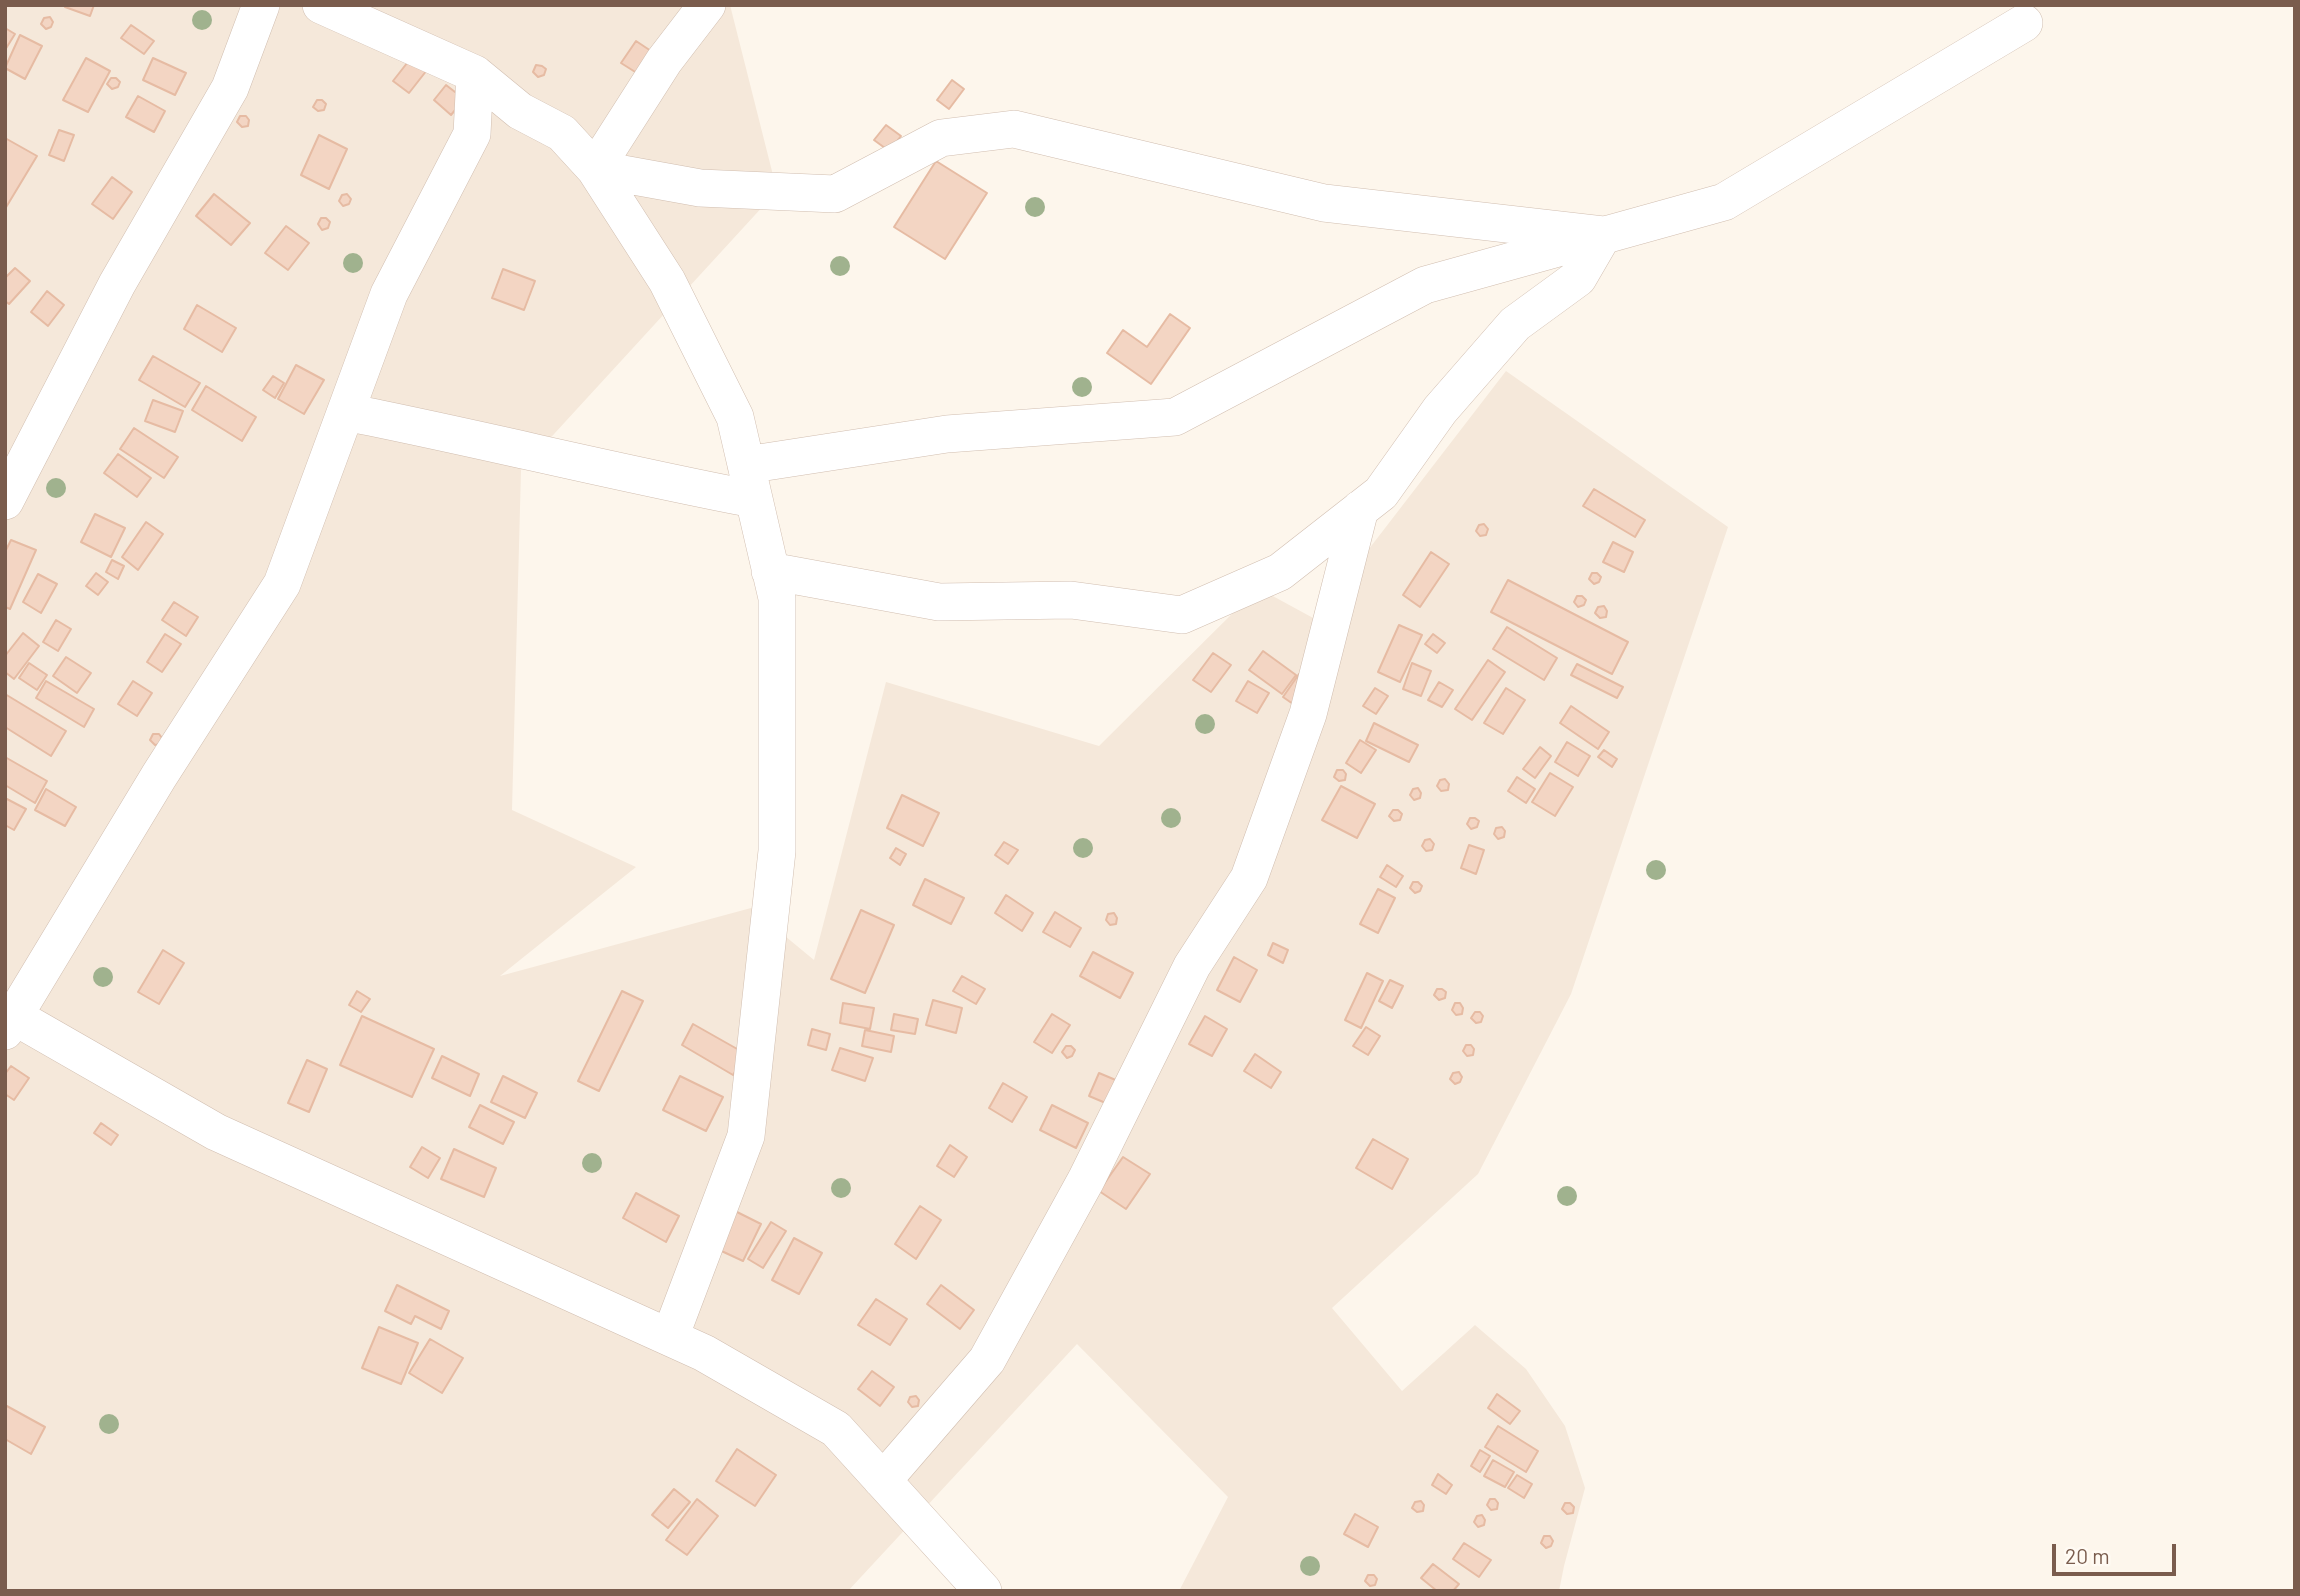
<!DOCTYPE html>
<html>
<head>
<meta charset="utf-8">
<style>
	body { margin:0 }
	#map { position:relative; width:2300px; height:1596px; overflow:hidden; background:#fdf6ec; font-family:Barlow,sans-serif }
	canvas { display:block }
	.frame { position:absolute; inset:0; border:7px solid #7a5c4d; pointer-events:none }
	.scale { position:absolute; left:2052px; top:1544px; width:124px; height:32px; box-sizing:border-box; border:4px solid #7a5c4d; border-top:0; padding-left:9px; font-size:21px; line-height:24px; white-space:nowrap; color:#7a5c4d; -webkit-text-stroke:5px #fffaf3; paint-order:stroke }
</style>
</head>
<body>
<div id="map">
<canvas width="2300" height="1596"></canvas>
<div class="frame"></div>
<div class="scale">20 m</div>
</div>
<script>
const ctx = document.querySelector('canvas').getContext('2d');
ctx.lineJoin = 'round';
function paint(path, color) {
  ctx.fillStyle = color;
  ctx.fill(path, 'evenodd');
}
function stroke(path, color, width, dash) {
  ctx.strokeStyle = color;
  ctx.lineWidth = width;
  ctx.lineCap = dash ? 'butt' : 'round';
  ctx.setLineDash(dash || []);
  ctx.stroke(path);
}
const residential = new Path2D(`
	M 5,5 L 730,5 L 777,191 L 521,470 L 512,810 L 636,867 L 500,976 L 751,908 L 814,960 L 886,682 L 1099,746 L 1258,588 L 1315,619 L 1506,371 L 1728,527 L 1571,994 L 1478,1174 L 1332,1308 L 1402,1391 L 1475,1325 L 1526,1369 L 1565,1426 L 1585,1488 L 1564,1566 L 1559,1591 L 1179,1591 L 1228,1497 L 1077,1344 L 848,1591 L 5,1591 Z`);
const building = new Path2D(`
	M 66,5 L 94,5 L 90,16 L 65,7 Z
	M 50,17 L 53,22 L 51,27 L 46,29 L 41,24 L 44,18 Z
	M 131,25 L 154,41 L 144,54 L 121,38 Z
	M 5,28 L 15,34 L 5,50 Z
	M 20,35 L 42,46 L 25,79 L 5,68 Z
	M 636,41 L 654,53 L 640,75 L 621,63 Z
	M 86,58 L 110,71 L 88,112 L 63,100 Z
	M 153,58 L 186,73 L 175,95 L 143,80 Z
	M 411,58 L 427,70 L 409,93 L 393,81 Z
	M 536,65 L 542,66 L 546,69 L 544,75 L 538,77 L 533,72 Z
	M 111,78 L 116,78 L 120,82 L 118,87 L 112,89 L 107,84 Z
	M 952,80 L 964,89 L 949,109 L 937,100 Z
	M 446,85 L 464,99 L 451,115 L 434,100 Z
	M 138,96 L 165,111 L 154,132 L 126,117 Z
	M 317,100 L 322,100 L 326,104 L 324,110 L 318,111 L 313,107 Z
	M 240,116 L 246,116 L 249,120 L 248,126 L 242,127 L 237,122 Z
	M 886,125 L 901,136 L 889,151 L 874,140 Z
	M 59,130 L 74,135 L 64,161 L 49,155 Z
	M 319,135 L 347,149 L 329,189 L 301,175 Z
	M 5,138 L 37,156 L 5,209 Z
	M 936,161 L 987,193 L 945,259 L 894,227 Z
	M 112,177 L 132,192 L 113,219 L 92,204 Z
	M 214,194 L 250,223 L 231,245 L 196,216 Z
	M 347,194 L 351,199 L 349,204 L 343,206 L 339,201 L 342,195 Z
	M 321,218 L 326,218 L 330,222 L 328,228 L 322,230 L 318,224 Z
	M 286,226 L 309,243 L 288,270 L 265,253 Z
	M 15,268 L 30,281 L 9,304 L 5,301 L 5,278 Z
	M 503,269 L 535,281 L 524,310 L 492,298 Z
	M 47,291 L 64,305 L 48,326 L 31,312 Z
	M 197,305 L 236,328 L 222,352 L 184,329 Z
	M 1170,314 L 1190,328 L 1151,384 L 1107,353 L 1123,330 L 1147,347 Z
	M 153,356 L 200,383 L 185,407 L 139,380 Z
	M 296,365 L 324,380 L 304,414 L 278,399 Z
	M 273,376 L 284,383 L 275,398 L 263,390 Z
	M 206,386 L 256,417 L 242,441 L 192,410 Z
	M 153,400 L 183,411 L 175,432 L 145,421 Z
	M 134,428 L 178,457 L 164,478 L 120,449 Z
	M 118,454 L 151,478 L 137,497 L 104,473 Z
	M 1594,489 L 1645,520 L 1635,537 L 1583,506 Z
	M 95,514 L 125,528 L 111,557 L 81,542 Z
	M 146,522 L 163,534 L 138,570 L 122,557 Z
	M 1484,524 L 1488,529 L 1486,535 L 1480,536 L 1476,531 L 1479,525 Z
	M 11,540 L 36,550 L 10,609 L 5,607 L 5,552 Z
	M 1613,542 L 1633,552 L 1624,572 L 1603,562 Z
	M 1431,552 L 1449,564 L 1420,607 L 1403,595 Z
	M 112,560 L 124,566 L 118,579 L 106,572 Z
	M 96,573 L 108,582 L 98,595 L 86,586 Z
	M 1592,573 L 1597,573 L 1601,577 L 1599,582 L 1594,584 L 1589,579 Z
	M 38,574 L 57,584 L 41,613 L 23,602 Z
	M 1508,580 L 1628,642 L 1612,674 L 1491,612 Z
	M 1577,596 L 1582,596 L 1586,600 L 1584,605 L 1578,607 L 1574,602 Z
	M 174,602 L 198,617 L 186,636 L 162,620 Z
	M 1604,606 L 1607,611 L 1606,617 L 1600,618 L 1595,613 L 1598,607 Z
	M 56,620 L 71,629 L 58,651 L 43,642 Z
	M 1399,625 L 1422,635 L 1400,682 L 1378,672 Z
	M 1507,627 L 1557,658 L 1544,680 L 1493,649 Z
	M 23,633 L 39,646 L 14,679 L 5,672 L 5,656 Z
	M 165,634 L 181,644 L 162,672 L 147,662 Z
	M 1433,634 L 1445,643 L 1437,653 L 1425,644 Z
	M 1263,651 L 1296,675 L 1282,694 L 1249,670 Z
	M 1213,653 L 1231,665 L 1211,692 L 1193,680 Z
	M 66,657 L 91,673 L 77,693 L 53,676 Z
	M 1488,660 L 1505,672 L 1472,720 L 1455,709 Z
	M 29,663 L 47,675 L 37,690 L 19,678 Z
	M 1412,663 L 1431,671 L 1421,696 L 1403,689 Z
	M 1577,664 L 1623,687 L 1617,698 L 1571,675 Z
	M 1299,674 L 1293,704 L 1283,697 Z
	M 46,681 L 94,709 L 84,727 L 36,698 Z
	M 133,681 L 152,693 L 137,716 L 118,704 Z
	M 1248,681 L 1269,693 L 1257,713 L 1236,701 Z
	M 1439,682 L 1453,690 L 1442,707 L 1428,700 Z
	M 1375,688 L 1388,696 L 1376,714 L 1363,706 Z
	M 1506,688 L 1525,700 L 1503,734 L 1484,723 Z
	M 5,694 L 66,731 L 51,756 L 5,727 Z
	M 1571,706 L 1609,732 L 1598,749 L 1560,723 Z
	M 1374,723 L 1418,745 L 1409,762 L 1366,741 Z
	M 153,734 L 159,734 L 162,738 L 161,744 L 155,745 L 150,740 Z
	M 1360,740 L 1376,750 L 1361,773 L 1346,763 Z
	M 1567,742 L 1590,756 L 1578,776 L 1555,762 Z
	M 1540,747 L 1551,756 L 1535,778 L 1523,769 Z
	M 1604,750 L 1617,759 L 1612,767 L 1598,757 Z
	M 5,757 L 47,781 L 35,803 L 5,785 Z
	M 1337,770 L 1343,770 L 1346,774 L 1345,780 L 1339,781 L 1334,777 Z
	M 1550,773 L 1573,787 L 1555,816 L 1532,802 Z
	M 1517,777 L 1535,789 L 1526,803 L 1508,791 Z
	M 1445,779 L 1449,784 L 1448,790 L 1441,791 L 1437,786 L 1440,780 Z
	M 1341,786 L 1375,804 L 1357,838 L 1322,820 Z
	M 1418,788 L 1421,793 L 1420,798 L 1414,800 L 1410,795 L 1413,789 Z
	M 46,789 L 76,807 L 65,826 L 35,810 Z
	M 902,795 L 939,813 L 923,846 L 887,828 Z
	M 5,798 L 26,809 L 14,830 L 5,825 Z
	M 1393,810 L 1398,810 L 1402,814 L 1400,820 L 1394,821 L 1389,816 Z
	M 1470,818 L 1475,818 L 1479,821 L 1477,827 L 1471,829 L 1467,824 Z
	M 1502,827 L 1505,831 L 1504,837 L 1498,839 L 1494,834 L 1496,828 Z
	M 1430,839 L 1434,844 L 1432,850 L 1426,851 L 1422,846 L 1425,840 Z
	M 1004,842 L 1018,850 L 1008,864 L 995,855 Z
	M 1469,845 L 1484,850 L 1476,874 L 1461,868 Z
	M 896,848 L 906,854 L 900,865 L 890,858 Z
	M 1387,865 L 1403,876 L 1396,887 L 1380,877 Z
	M 925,879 L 964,898 L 951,924 L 913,905 Z
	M 1413,882 L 1418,882 L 1422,886 L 1420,891 L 1415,893 L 1410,888 Z
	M 1378,889 L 1395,898 L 1378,933 L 1360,924 Z
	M 1006,895 L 1033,913 L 1022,931 L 995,913 Z
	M 861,910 L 894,925 L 865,993 L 831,979 Z
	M 1055,912 L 1081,928 L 1070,947 L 1043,932 Z
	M 1114,913 L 1117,918 L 1116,924 L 1110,925 L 1106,920 L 1108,914 Z
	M 1273,943 L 1288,950 L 1283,963 L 1268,955 Z
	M 163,950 L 184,963 L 159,1004 L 138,992 Z
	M 1093,952 L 1133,973 L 1120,998 L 1080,976 Z
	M 1234,957 L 1257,970 L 1240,1002 L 1217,990 Z
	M 1367,973 L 1383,981 L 1361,1028 L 1345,1020 Z
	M 962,976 L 985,989 L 976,1004 L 953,991 Z
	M 1390,980 L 1403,986 L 1392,1008 L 1379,1001 Z
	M 1437,989 L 1442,989 L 1446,992 L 1445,998 L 1439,1000 L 1434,995 Z
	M 357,991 L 370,999 L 361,1012 L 349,1005 Z
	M 622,991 L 643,1001 L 599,1091 L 578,1081 Z
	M 933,1000 L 962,1008 L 956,1033 L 926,1025 Z
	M 843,1003 L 874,1008 L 870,1029 L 840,1023 Z
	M 1455,1003 L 1460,1003 L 1463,1008 L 1462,1014 L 1456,1015 L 1452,1010 Z
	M 1475,1012 L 1480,1012 L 1483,1016 L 1481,1022 L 1476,1023 L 1471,1018 Z
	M 894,1014 L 918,1019 L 915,1034 L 891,1030 Z
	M 1052,1014 L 1070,1025 L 1052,1053 L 1034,1042 Z
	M 362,1016 L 434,1049 L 412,1097 L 340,1065 Z
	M 1205,1016 L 1227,1029 L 1212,1056 L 1189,1044 Z
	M 693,1024 L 746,1054 L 733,1075 L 682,1045 Z
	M 1366,1027 L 1380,1036 L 1368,1055 L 1353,1046 Z
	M 812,1029 L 830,1034 L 826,1050 L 808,1045 Z
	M 865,1030 L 894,1036 L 891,1052 L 862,1046 Z
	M 1466,1045 L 1471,1045 L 1474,1049 L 1473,1055 L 1467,1056 L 1463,1051 Z
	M 1066,1046 L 1071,1046 L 1075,1050 L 1072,1056 L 1067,1058 L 1062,1052 Z
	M 840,1048 L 873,1058 L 865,1081 L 832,1070 Z
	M 1255,1054 L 1281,1072 L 1271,1088 L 1244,1071 Z
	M 442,1056 L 479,1074 L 470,1096 L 432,1078 Z
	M 307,1060 L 327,1069 L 309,1112 L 288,1103 Z
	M 11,1066 L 29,1078 L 14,1100 L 5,1094 L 5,1074 Z
	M 1459,1072 L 1462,1077 L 1460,1082 L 1455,1084 L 1450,1079 L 1453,1073 Z
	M 1099,1073 L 1118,1081 L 1108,1104 L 1089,1096 Z
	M 503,1076 L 537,1093 L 525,1118 L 491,1102 Z
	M 680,1076 L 723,1097 L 706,1131 L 663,1110 Z
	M 1003,1083 L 1027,1097 L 1012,1122 L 989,1108 Z
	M 480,1105 L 514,1122 L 503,1144 L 469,1127 Z
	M 1052,1105 L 1088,1123 L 1076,1148 L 1040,1130 Z
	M 101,1123 L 118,1135 L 111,1145 L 94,1133 Z
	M 1373,1139 L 1408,1159 L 1392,1189 L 1356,1168 Z
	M 950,1145 L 967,1157 L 954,1177 L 937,1166 Z
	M 422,1147 L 440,1158 L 428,1178 L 410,1167 Z
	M 454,1149 L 496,1168 L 484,1197 L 441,1179 Z
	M 1123,1157 L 1150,1174 L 1126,1209 L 1099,1191 Z
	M 636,1193 L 679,1216 L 666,1242 L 623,1218 Z
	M 920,1206 L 941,1220 L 916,1259 L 895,1244 Z
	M 733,1210 L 761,1224 L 743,1261 L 715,1248 Z
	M 771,1222 L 786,1231 L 763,1268 L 748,1259 Z
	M 794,1238 L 822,1253 L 799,1294 L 772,1280 Z
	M 397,1285 L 449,1311 L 441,1329 L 415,1316 L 411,1324 L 385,1311 Z
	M 941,1285 L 974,1310 L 960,1329 L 927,1304 Z
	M 876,1299 L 907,1319 L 890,1345 L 858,1325 Z
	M 379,1327 L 418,1343 L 401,1384 L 362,1368 Z
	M 430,1339 L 463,1358 L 442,1393 L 409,1373 Z
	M 872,1371 L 894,1387 L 880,1406 L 858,1389 Z
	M 1497,1394 L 1520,1411 L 1510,1424 L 1488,1408 Z
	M 916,1396 L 919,1400 L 918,1406 L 912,1407 L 908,1402 L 910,1397 Z
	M 5,1405 L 45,1427 L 31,1454 L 5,1439 Z
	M 1498,1426 L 1538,1451 L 1526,1472 L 1485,1447 Z
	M 737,1449 L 776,1475 L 755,1506 L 716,1481 Z
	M 1480,1450 L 1490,1456 L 1480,1472 L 1471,1466 Z
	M 1493,1460 L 1514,1472 L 1505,1487 L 1484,1476 Z
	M 1438,1474 L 1452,1485 L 1446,1494 L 1432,1485 Z
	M 1517,1475 L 1532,1484 L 1524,1498 L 1508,1488 Z
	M 674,1489 L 690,1502 L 668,1528 L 652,1515 Z
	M 697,1499 L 718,1516 L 687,1555 L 666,1540 Z
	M 1490,1499 L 1495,1499 L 1498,1503 L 1497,1509 L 1491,1510 L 1487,1505 Z
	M 1421,1501 L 1424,1505 L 1423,1511 L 1417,1512 L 1412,1508 L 1415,1502 Z
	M 1565,1503 L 1570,1503 L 1574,1507 L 1573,1513 L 1567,1514 L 1562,1509 Z
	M 1355,1514 L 1378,1527 L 1368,1547 L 1344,1534 Z
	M 1482,1515 L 1485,1520 L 1484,1525 L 1478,1527 L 1474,1522 L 1477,1516 Z
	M 1544,1536 L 1550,1536 L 1553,1541 L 1551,1546 L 1546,1548 L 1541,1543 Z
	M 1464,1543 L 1491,1560 L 1479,1577 L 1453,1559 Z
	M 1433,1564 L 1459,1584 L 1453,1591 L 1437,1591 L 1421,1578 Z
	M 1368,1575 L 1374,1575 L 1377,1579 L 1375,1585 L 1370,1586 L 1365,1581 Z`);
const minor = new Path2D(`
	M 321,5 L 475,74 L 520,111 L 562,133 L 595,169 L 667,281 L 735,417 L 777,598 L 777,851 L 746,1136 L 670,1337
	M 707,5 L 664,61 L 595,169 L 700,188 L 835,194 L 941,138 L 1014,129 L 1324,203 L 1603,235 L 1578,278 L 1515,324 L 1440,410 L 1381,493 L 1280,572 L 1182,615 L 1071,600 L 939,602 L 770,571
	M 346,412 C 482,439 617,473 753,499
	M 746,465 L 947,434 L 1175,417 L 1425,285 L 1724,202 L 2024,23
	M 5,501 L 117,284 L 230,88 L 261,5
	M 5,1011 L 216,1132 L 704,1353 L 836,1429 L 983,1591
	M 5,1031 L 159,776 L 282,584 L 389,294 L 472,134 L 475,74
	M 881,1479 L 885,1478 L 987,1360 L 1086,1180 L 1192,966 L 1249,878 L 1308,714 L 1360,509`);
const trees = [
	[202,20],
	[1035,207],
	[353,263],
	[840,266],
	[1082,387],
	[56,488],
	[1205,724],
	[1171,818],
	[1083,848],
	[1656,870],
	[103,977],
	[592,1163],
	[841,1188],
	[1567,1196],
	[109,1424],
	[1310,1566]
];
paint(residential, '#f5e8da');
paint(building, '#f3d5c3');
stroke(building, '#e6bba3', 2);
stroke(minor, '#d1beb0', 38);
stroke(minor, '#fff', 37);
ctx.fillStyle = '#a0b28e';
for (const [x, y] of trees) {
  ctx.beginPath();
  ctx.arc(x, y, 10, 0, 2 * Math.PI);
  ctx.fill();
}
</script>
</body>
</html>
